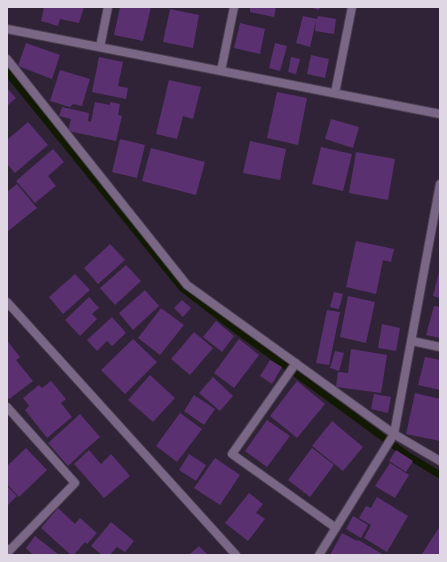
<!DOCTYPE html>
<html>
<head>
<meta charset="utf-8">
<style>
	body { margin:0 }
	#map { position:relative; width:447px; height:562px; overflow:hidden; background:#302337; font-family:Raleway,sans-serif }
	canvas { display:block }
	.frame { position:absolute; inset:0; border:8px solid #dfd7e4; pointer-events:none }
</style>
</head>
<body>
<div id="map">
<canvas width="447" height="562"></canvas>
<div class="frame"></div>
</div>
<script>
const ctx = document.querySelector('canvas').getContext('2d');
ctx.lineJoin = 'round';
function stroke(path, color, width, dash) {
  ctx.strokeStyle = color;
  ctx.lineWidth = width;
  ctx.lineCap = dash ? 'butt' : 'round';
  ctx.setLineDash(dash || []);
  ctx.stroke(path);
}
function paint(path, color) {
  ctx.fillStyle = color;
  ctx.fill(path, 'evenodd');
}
const stream = new Path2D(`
	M 7,72 L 182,288 L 239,332 L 407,455 L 440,475`);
const building = new Path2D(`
	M 44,7 L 84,7 L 79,23 L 60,19 L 58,26 L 41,21 Z
	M 120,7 L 151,7 L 143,41 L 114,35 Z
	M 250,7 L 276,7 L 274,17 L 250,12 Z
	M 309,7 L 320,7 L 319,10 Z
	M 170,9 L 199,15 L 193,48 L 163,42 Z
	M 303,16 L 317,19 L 318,16 L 336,19 L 334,34 L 315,31 L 316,21 L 310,47 L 296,43 Z
	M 240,23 L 265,29 L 260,54 L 234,48 Z
	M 26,43 L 60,55 L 52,79 L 18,66 Z
	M 275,43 L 287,46 L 280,71 L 269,68 Z
	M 311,55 L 329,59 L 325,78 L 307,74 Z
	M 99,57 L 123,62 L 118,86 L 128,88 L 126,99 L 92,92 Z
	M 291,57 L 300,59 L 296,74 L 288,72 Z
	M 60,70 L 90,79 L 82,106 L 73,104 L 70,107 L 50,101 Z
	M 169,80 L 201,87 L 193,119 L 183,116 L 177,139 L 156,134 Z
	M 7,88 L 16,98 L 7,106 Z
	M 277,92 L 307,98 L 298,145 L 267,138 Z
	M 95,102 L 110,105 L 110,102 L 120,104 L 118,115 L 122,116 L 116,141 L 68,131 L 71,119 L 59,116 L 62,107 L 89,113 L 88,121 L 91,122 Z
	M 331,119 L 359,127 L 353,148 L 325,139 Z
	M 28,122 L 48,145 L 15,173 L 7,164 L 7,140 Z
	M 120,139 L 145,145 L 137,178 L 112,172 Z
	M 250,141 L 286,149 L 280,180 L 243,173 Z
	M 321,147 L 352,154 L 343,191 L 312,184 Z
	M 151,148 L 205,162 L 196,195 L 142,181 Z
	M 53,149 L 64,162 L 48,176 L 56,186 L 35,203 L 16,181 Z
	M 356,152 L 395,159 L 388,200 L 349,193 Z
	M 17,184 L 37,208 L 7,232 L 7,192 Z
	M 356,241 L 394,249 L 391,262 L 383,260 L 376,294 L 346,287 Z
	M 110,244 L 125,260 L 98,284 L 84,268 Z
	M 126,265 L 141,281 L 115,305 L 100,288 Z
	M 439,272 L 440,272 L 440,298 L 433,296 Z
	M 75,274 L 90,290 L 63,314 L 49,297 Z
	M 145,290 L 159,306 L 133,330 L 119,313 Z
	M 334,292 L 343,294 L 339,309 L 330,307 Z
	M 348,296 L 375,302 L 366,343 L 340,337 Z
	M 89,297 L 99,308 L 92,314 L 97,319 L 80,336 L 65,320 Z
	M 182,300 L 191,308 L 183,317 L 174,308 Z
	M 434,306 L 440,307 L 440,338 L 426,335 Z
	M 161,308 L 184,325 L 160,355 L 138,338 Z
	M 327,310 L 340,312 L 329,365 L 316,363 Z
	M 112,317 L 126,333 L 112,346 L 107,341 L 97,351 L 87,340 Z
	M 216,321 L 234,336 L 222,352 L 203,337 Z
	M 382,324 L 400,328 L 396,351 L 378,348 Z
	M 194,332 L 213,348 L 190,375 L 171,359 Z
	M 133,339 L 157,362 L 125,394 L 101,370 Z
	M 239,339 L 259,355 L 234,388 L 214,373 Z
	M 8,342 L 20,357 L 16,360 L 33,381 L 9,399 L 7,397 Z
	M 351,349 L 387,355 L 381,393 L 336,387 L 338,372 L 348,373 Z
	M 335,351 L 344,353 L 339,371 L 330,368 Z
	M 425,357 L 440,360 L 440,390 L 418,385 Z
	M 270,360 L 282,367 L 272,384 L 260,376 Z
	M 150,375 L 175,398 L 153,422 L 128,400 Z
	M 213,377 L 233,396 L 220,411 L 199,393 Z
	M 51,381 L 66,399 L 61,403 L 72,417 L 47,438 L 25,410 L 29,406 L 23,398 L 39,385 L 42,388 Z
	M 297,381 L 325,404 L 297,438 L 270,416 Z
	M 415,393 L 440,399 L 440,441 L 406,434 Z
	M 374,394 L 391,397 L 388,413 L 371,409 Z
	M 194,395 L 215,409 L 204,425 L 184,411 Z
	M 180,413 L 202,429 L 177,462 L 156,446 Z
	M 80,414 L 100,437 L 84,451 L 70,436 L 84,451 L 68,466 L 48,443 Z
	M 267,420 L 290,436 L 267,467 L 245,451 Z
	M 332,421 L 363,447 L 343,471 L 312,446 Z
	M 26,448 L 47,470 L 19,497 L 7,484 L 7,466 Z
	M 312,448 L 334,465 L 310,497 L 288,480 Z
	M 89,450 L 101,464 L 111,454 L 130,476 L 104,498 L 74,464 Z
	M 396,450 L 413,461 L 406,472 L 389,461 Z
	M 189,454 L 206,465 L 196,481 L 179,470 Z
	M 215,458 L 240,475 L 220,505 L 194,488 Z
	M 390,463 L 409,475 L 395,498 L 375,486 Z
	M 7,486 L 17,496 L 7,506 Z
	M 249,493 L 263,504 L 256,513 L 265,519 L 248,541 L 225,523 Z
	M 377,497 L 408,516 L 387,552 L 364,538 L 371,525 L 359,518 L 366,506 L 371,508 Z
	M 58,508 L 75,524 L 80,518 L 97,533 L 87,544 L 85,542 L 74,555 L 71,555 L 41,528 Z
	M 353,516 L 368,525 L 361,538 L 346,529 Z
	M 111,522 L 134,541 L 125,552 L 117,547 L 110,555 L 102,555 L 91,546 Z
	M 440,526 L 440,555 L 424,555 L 422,554 Z
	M 342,533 L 357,541 L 358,540 L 384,555 L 330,555 Z
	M 35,536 L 59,555 L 33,555 L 26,548 Z
	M 199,546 L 208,555 L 189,555 Z`);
const minor = new Path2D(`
	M 7,29 L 440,114
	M 100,47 L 108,7
	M 7,59 L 187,285 L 394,434 L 440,461
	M 221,71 L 234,7
	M 335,93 L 352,7
	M 412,341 L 440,347
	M 296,363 L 232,454 L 336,528
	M 7,407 L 75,483 L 9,551 L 7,549
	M 319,555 L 394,434 L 440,184`);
const tertiary = new Path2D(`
	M 7,302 L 236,555`);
stroke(stream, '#111902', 7);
paint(building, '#5a3071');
stroke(minor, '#4c4053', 10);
stroke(tertiary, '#4c4053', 10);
stroke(minor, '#7a6785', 8);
stroke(tertiary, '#7a6785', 8);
</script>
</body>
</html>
